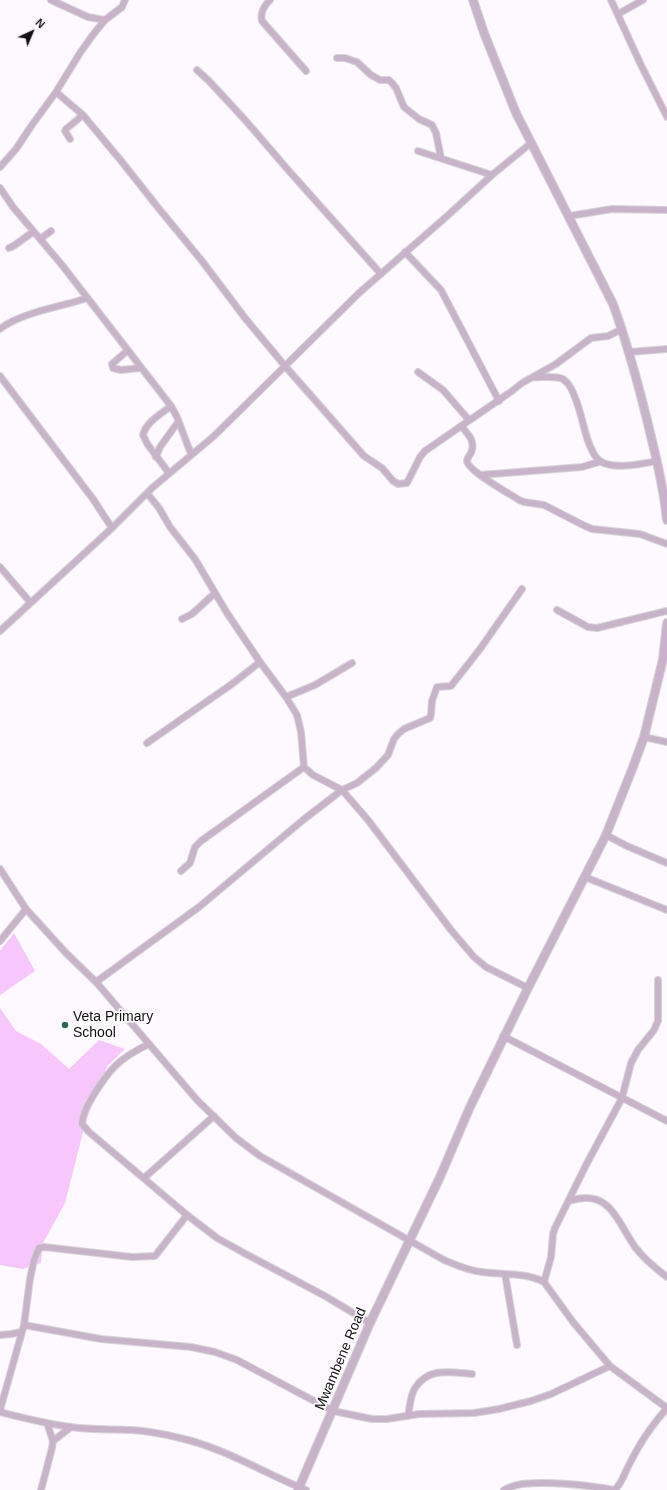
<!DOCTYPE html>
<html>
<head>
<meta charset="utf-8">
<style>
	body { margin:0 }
	#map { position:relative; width:667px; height:1490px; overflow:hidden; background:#fef9ff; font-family:Helvetica,sans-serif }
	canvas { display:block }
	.north { position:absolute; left:12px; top:12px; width:40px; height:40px; -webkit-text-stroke:3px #fff; paint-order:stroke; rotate:44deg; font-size:11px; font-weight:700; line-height:16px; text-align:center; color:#130e13 }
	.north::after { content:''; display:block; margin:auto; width:14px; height:18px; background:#130e13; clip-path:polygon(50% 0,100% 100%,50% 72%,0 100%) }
</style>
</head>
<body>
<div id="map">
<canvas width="667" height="1490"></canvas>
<div class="north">N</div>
</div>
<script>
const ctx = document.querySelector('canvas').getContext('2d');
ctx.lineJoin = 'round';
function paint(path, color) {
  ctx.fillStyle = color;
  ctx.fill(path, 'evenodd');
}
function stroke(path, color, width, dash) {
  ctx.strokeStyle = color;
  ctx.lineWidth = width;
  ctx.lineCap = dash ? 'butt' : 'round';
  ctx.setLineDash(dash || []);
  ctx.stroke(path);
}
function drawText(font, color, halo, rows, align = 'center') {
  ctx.font = font + ' Helvetica,sans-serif';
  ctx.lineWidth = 3.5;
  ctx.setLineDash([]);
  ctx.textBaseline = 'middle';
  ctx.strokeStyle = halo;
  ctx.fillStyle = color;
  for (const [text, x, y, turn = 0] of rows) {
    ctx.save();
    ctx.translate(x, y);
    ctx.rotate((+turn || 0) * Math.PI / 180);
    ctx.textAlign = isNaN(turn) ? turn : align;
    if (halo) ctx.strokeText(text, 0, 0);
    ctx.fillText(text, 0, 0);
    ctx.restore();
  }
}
const green = new Path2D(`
	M 14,933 L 35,971 L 0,995 L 0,951 Z
	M 0,1008 L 16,1031 L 41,1044 L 69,1069 L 99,1040 L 125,1049 L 107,1066 L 85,1124 L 65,1203 L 43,1243 L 41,1263 L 23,1269 L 0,1265 Z`);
const minor = new Path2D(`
	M 51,0 L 88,17 L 105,20
	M 270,0 C 264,6 260,12 262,21 L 306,71
	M 611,0 L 641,65 L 667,117
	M 618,14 L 643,0
	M 337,58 L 345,58 L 357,62 L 371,75 L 380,80 L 389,80 L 392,83 L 396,88 L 404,107 L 419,119 L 432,125 L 436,133 L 441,158
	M 197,70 L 209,81 L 246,121 L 289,171 L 381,274
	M 56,92 L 83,115 L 122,162 L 160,210 L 202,261 L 245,318 L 285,366 L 364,456 L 382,468 L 393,481 L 398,484 L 407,483 L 420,457 L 425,451 L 512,391 L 522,383 L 556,364 L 591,338 L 608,336 L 622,329
	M 70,139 L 65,131 L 66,129 L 83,115
	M 418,151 L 492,175
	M 0,167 L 16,149 L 32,125 L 56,92 L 80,53 L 92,36 L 105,20 L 122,7 L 125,0
	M 0,188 L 13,207 L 62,265 L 171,406 L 177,417 L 191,454
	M 569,216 L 612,209 L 667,210
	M 40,239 L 51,231
	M 9,248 C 19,244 25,236 34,232
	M 405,252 L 441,290 L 499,401
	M 0,329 C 21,312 62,307 87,298
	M 127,351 L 112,364 L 113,368 L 121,370 L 140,368
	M 630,352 L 667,349
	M 418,372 L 443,390 L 469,420
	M 0,376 L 93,499 L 112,528
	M 533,377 C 541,378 555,375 563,379 C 570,384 573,392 576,400 C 583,417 585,442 596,457 C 606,472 642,464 657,461
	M 461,426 C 468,434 476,441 471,453 C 469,456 467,458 467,461 C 468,471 510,494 519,500 L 524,502 L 544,505 L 583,525 L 592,529 L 640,534 L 667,544
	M 156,457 L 160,447 L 178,422
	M 169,473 L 148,445 L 143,435 C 146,422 161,414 171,406
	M 480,475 L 582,467 L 599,462
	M 147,493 L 159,508 L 170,527 L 195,559 L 227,613 L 260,662 L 286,697 L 297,715 L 301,732 L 304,767 L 313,775 L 342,790 L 368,820 L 451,930 L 474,957 L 486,967 L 528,988
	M 0,567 L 30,602
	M 557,610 L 588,627 L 597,628 L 667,611
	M 182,619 L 192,614 L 215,593
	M 0,631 L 112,528 L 152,488 L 214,436 L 359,293 L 446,217 L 492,175 L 531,143
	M 286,697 L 315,685 L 352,663
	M 644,737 L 667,742
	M 147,743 L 232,684 L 260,662
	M 606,835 L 627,846 L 667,863
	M 0,869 L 26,909 L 66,953 L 96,982 L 197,1100 L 236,1138 L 260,1156 L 444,1260 C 456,1265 469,1271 482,1272 C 502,1275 525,1272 544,1282 L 573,1322 L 610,1366 L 667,1408
	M 181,871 L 190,863 L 195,847 L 201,841 L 304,767
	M 585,877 L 667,910
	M 0,941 L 26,909
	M 96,982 L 199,907 L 303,820 L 342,790 L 357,783 L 376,768 L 388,755 L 394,739 L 398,734 L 404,729 L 430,718 L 431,714 L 432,701 L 437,687 L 451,686 L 480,649 L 522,589
	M 503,1036 L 667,1121
	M 149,1044 C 120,1058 110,1068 93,1096 C 88,1105 83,1112 82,1124 L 89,1132 L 187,1215 L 217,1238 L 244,1253 L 325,1296 L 370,1323
	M 144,1178 L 214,1116
	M 569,1201 C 610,1188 616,1220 635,1247 C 644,1259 655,1268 667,1277
	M 505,1274 L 517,1345
	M 544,1282 L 551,1257 L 553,1234 L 555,1228 L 586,1165 L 622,1098 L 631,1063 L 638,1050 L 654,1030 L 658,1021 L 658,980
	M 24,1325 L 101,1339 L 191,1347 L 215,1352 L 237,1360 L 333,1411 L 372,1419 L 387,1419 L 419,1414 L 474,1413 L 499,1409 L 531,1401 L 551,1394 L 610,1366
	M 0,1335 L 11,1334 L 21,1332
	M 0,1410 L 24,1325 L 30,1279 L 34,1260 L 39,1248 L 44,1247 L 132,1257 L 155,1256 L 187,1215
	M 0,1412 C 24,1418 47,1424 71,1427 C 91,1430 112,1429 132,1430 C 148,1431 164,1434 180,1438 C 224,1448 264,1473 306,1490
	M 408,1416 C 410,1407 410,1396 415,1388 C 428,1367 451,1372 472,1374
	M 53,1441 L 71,1427
	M 41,1490 L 52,1448 L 53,1441 L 47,1423
	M 504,1490 C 510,1487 515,1485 522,1484 C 548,1481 588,1485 614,1490 C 620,1486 623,1478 626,1471 C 638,1446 648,1430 667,1408`);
const tertiary = new Path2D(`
	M 473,0 L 484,33 L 516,113 L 613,304 C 626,340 636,376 645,412 C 654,448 663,484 667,520
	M 298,1490 L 370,1323 L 440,1177 L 470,1107 L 528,988 L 606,835 L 633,767 L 644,737 L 663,659 L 667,623`);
const markers = [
	[65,1025,4,"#2d6a56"]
];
const poiNames = [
	["Veta Primary",73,1017],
	["School",73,1033]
];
const streetNames = [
	["Mwambene Road",341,1359,-67]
];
paint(green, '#f6c6fc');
stroke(minor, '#d8d3d9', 8);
stroke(tertiary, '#d8d3d9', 10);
stroke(minor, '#c9b3cb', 6);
stroke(tertiary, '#c9b3cb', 8);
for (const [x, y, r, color] of markers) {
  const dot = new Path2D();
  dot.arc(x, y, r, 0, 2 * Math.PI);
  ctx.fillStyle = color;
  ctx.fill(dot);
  stroke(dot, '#fff', 1.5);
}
drawText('14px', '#130e13', '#fff', poiNames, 'left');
drawText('14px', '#130e13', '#fff', streetNames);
</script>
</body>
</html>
